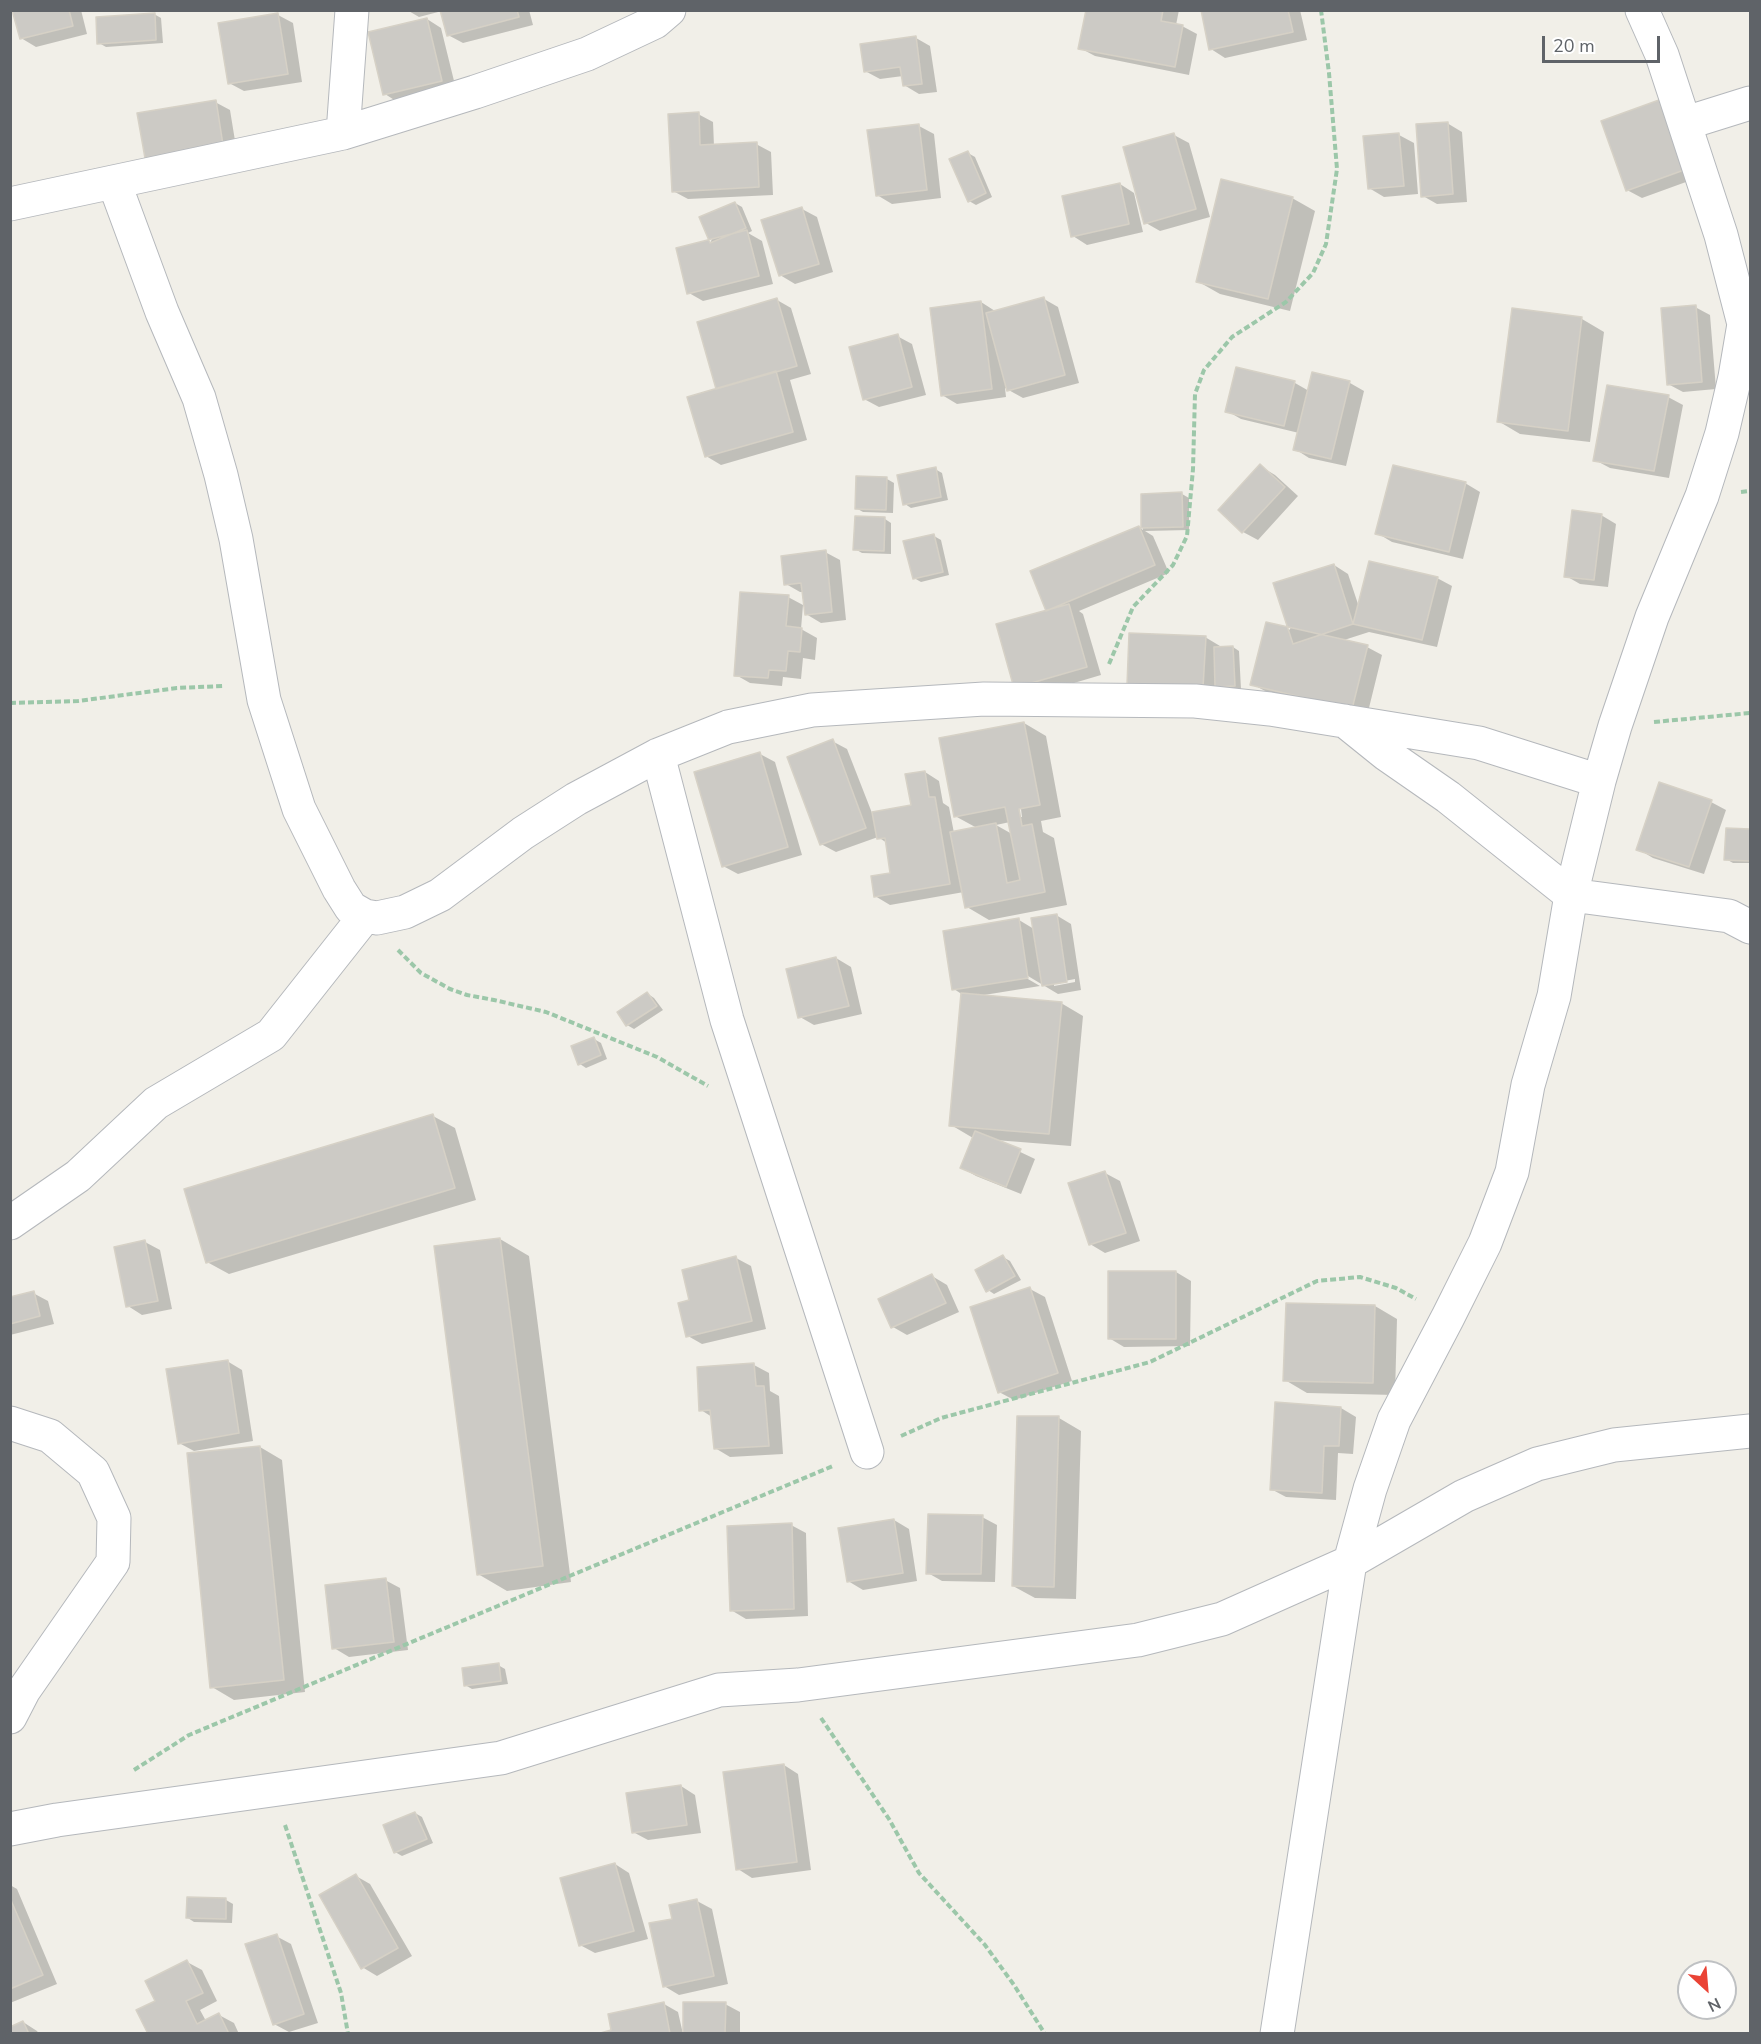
<!DOCTYPE html>
<html>
<head>
<meta charset="utf-8">
<style>
	body { margin:0 }
	#map { position:relative; width:1761px; height:2044px; overflow:hidden; background:#f1efe8; font-family:"Nunito Sans",sans-serif }
	canvas { display:block }
	.frame { position:absolute; inset:0; border:12px solid #5f6368; pointer-events:none }
	.north { position:absolute; left:1677px; top:1960px; width:60px; height:60px; box-sizing:border-box; background:#fff; border:2px solid #bfc1c3; border-radius:50%; rotate:154deg; font-size:16px; font-weight:700; line-height:24px; text-align:center; color:#5f6368 }
	.north::after { content:''; display:block; margin:auto; width:21px; height:27px; background:#ea4335; clip-path:polygon(50% 0,100% 100%,50% 72%,0 100%) }
	.scale { position:absolute; left:1542px; top:36px; width:118px; height:27px; box-sizing:border-box; border:3px solid #5f6368; border-top:0; padding-left:8px; font-size:18px; line-height:21px; white-space:nowrap; color:#5f6368; -webkit-text-stroke:4px #fff; paint-order:stroke }
</style>
</head>
<body>
<div id="map">
<canvas width="1761" height="2044"></canvas>
<div class="frame"></div>
<div class="north">N</div>
<div class="scale">20 m</div>
</div>
<script>
const ctx = document.querySelector('canvas').getContext('2d');
ctx.lineJoin = 'round';
function paint(path, color) {
  ctx.fillStyle = color;
  ctx.fill(path, 'evenodd');
}
function stroke(path, color, width, dash) {
  ctx.strokeStyle = color;
  ctx.lineWidth = width;
  ctx.lineCap = dash ? 'butt' : 'round';
  ctx.setLineDash(dash || []);
  ctx.stroke(path);
}
const shadow = new Path2D(`
	M 14,10 L 81,10 L 87,34 L 36,47 L 21,38 Z
	M 407,10 L 529,10 L 533,25 L 463,43 L 448,35 L 442,11 L 419,17 Z
	M 1088,10 L 1179,10 L 1176,25 L 1182,26 L 1197,34 L 1189,75 L 1095,56 L 1080,48 Z
	M 1202,10 L 1300,10 L 1307,40 L 1225,58 L 1211,49 Z
	M 154,14 L 161,18 L 163,43 L 106,47 L 99,43 Z
	M 278,15 L 293,23 L 302,82 L 244,91 L 229,83 Z
	M 427,19 L 441,28 L 456,89 L 399,103 L 385,94 Z
	M 916,38 L 930,46 L 937,92 L 919,94 L 904,85 L 903,76 L 880,79 L 865,71 Z
	M 215,102 L 230,110 L 237,153 L 161,166 L 146,157 Z
	M 1659,102 L 1674,110 L 1697,178 L 1642,198 L 1627,190 Z
	M 698,114 L 713,122 L 714,146 L 756,144 L 771,152 L 773,195 L 688,199 L 673,191 Z
	M 1447,123 L 1462,132 L 1467,202 L 1437,204 L 1423,196 Z
	M 919,126 L 934,134 L 941,198 L 892,204 L 877,195 Z
	M 1174,135 L 1189,143 L 1210,217 L 1160,231 L 1146,223 Z
	M 1399,135 L 1414,143 L 1418,194 L 1384,197 L 1369,188 Z
	M 968,153 L 975,157 L 992,197 L 976,205 L 969,201 Z
	M 1120,184 L 1134,193 L 1143,232 L 1087,245 L 1073,236 Z
	M 1292,198 L 1315,211 L 1290,311 L 1220,294 L 1197,281 Z
	M 735,203 L 742,207 L 752,231 L 748,233 L 762,241 L 773,284 L 703,301 L 689,293 L 711,241 Z
	M 802,209 L 817,217 L 833,272 L 795,284 L 780,275 Z
	M 1044,299 L 1058,307 L 1079,383 L 1023,398 L 1005,388 L 1006,397 L 957,404 L 942,395 L 981,302 L 995,311 Z
	M 777,300 L 791,308 L 811,374 L 790,380 L 807,440 L 721,465 L 706,456 L 718,390 Z
	M 1695,307 L 1710,315 L 1716,389 L 1683,392 L 1668,384 Z
	M 1513,310 L 1582,319 L 1604,332 L 1590,442 L 1520,434 L 1498,421 Z
	M 897,336 L 912,344 L 926,395 L 879,407 L 864,399 Z
	M 1313,374 L 1350,383 L 1364,391 L 1346,466 L 1309,458 L 1295,449 L 1299,433 L 1241,419 L 1227,411 L 1295,383 L 1309,391 Z
	M 1668,397 L 1683,405 L 1669,478 L 1610,468 L 1595,460 Z
	M 1260,466 L 1275,475 L 1298,496 L 1258,540 L 1243,532 Z
	M 935,469 L 942,473 L 948,500 L 911,508 L 905,504 Z
	M 858,477 L 887,479 L 894,483 L 893,513 L 863,512 L 856,508 Z
	M 1465,483 L 1480,492 L 1463,559 L 1392,542 L 1377,533 Z
	M 1182,494 L 1189,498 L 1189,530 L 1145,531 L 1153,536 L 1169,573 L 1079,611 L 1083,614 L 1101,675 L 1030,696 L 1016,687 L 1048,611 L 1139,527 L 1143,530 L 1142,495 Z
	M 1601,515 L 1616,524 L 1608,587 L 1580,584 L 1566,576 Z
	M 885,519 L 891,523 L 891,554 L 862,553 L 855,549 Z
	M 934,536 L 941,540 L 949,575 L 921,582 L 914,578 Z
	M 825,552 L 840,560 L 846,620 L 821,623 L 806,614 L 804,592 L 800,592 L 786,584 Z
	M 1334,565 L 1348,574 L 1359,607 L 1437,578 L 1452,586 L 1437,647 L 1369,632 L 1341,641 L 1367,647 L 1382,655 L 1367,716 L 1267,692 L 1252,684 Z
	M 788,597 L 803,605 L 801,629 L 817,638 L 815,660 L 803,658 L 801,679 L 783,677 L 782,686 L 750,683 L 736,675 Z
	M 1205,637 L 1220,646 L 1220,648 L 1233,647 L 1239,651 L 1241,689 L 1223,690 L 1218,686 L 1143,692 Z
	M 1024,723 L 1046,736 L 1061,817 L 1041,821 L 1043,832 L 1054,838 L 1067,905 L 989,920 L 967,907 L 964,892 L 890,905 L 875,896 L 892,874 L 887,843 L 878,837 L 836,852 L 821,844 L 832,741 L 847,749 L 872,813 L 913,806 L 925,772 L 939,781 L 943,803 L 949,807 L 954,833 L 977,828 L 955,816 ZM 1020,801 L 1022,817 L 1019,817 L 1017,802 ZM 1010,822 L 1012,834 L 996,825 Z
	M 760,754 L 775,762 L 802,855 L 738,874 L 723,866 Z
	M 1711,802 L 1726,810 L 1704,874 L 1653,858 L 1638,849 Z
	M 1727,830 L 1750,831 L 1750,863 L 1733,863 L 1726,859 Z
	M 1056,915 L 1071,924 L 1081,990 L 1058,994 L 1023,973 L 1021,975 L 1040,986 L 984,995 L 1061,1003 L 1083,1016 L 1071,1146 L 995,1140 L 1035,1159 L 1021,1194 L 976,1176 L 962,1168 L 973,1138 L 951,1125 L 963,995 L 954,989 L 1019,920 L 1034,929 ZM 1075,979 L 1075,982 L 1054,986 L 1054,983 Z
	M 836,958 L 851,967 L 862,1014 L 814,1025 L 800,1017 Z
	M 648,994 L 654,998 L 663,1010 L 634,1029 L 627,1025 Z
	M 594,1039 L 601,1043 L 607,1059 L 586,1068 L 580,1064 Z
	M 433,1116 L 455,1128 L 476,1200 L 229,1274 L 207,1262 Z
	M 1105,1173 L 1120,1181 L 1140,1241 L 1105,1253 L 1090,1244 Z
	M 500,1239 L 529,1256 L 571,1582 L 507,1591 L 478,1574 Z
	M 145,1242 L 160,1250 L 172,1309 L 142,1315 L 128,1306 Z
	M 1003,1257 L 1010,1261 L 1021,1280 L 994,1294 L 988,1290 Z
	M 736,1258 L 751,1266 L 766,1329 L 702,1344 L 688,1336 L 691,1301 Z
	M 1176,1272 L 1191,1281 L 1190,1346 L 1124,1347 L 1109,1338 Z
	M 932,1276 L 947,1285 L 959,1312 L 907,1335 L 893,1327 Z
	M 1030,1289 L 1045,1297 L 1072,1381 L 1014,1400 L 999,1392 Z
	M 33,1293 L 48,1301 L 54,1324 L 10,1335 L 10,1298 Z
	M 1287,1304 L 1375,1306 L 1397,1319 L 1395,1395 L 1307,1393 L 1285,1380 Z
	M 227,1361 L 242,1370 L 253,1441 L 194,1451 L 179,1443 Z
	M 754,1365 L 769,1373 L 770,1391 L 779,1396 L 783,1454 L 730,1457 L 715,1448 L 712,1417 L 701,1410 Z
	M 1277,1404 L 1341,1408 L 1356,1417 L 1353,1454 L 1338,1453 L 1336,1500 L 1286,1497 L 1271,1489 Z
	M 1059,1418 L 1081,1431 L 1076,1599 L 1035,1598 L 1013,1586 Z
	M 260,1447 L 282,1460 L 305,1692 L 234,1700 L 212,1687 Z
	M 982,1517 L 997,1525 L 995,1582 L 942,1581 L 928,1573 Z
	M 894,1520 L 909,1529 L 917,1581 L 863,1590 L 848,1581 Z
	M 791,1525 L 806,1533 L 808,1616 L 746,1619 L 731,1610 Z
	M 385,1580 L 400,1588 L 408,1650 L 349,1657 L 334,1648 Z
	M 498,1665 L 505,1669 L 508,1684 L 472,1689 L 465,1685 Z
	M 784,1765 L 798,1774 L 811,1870 L 752,1878 L 738,1869 Z
	M 681,1786 L 695,1795 L 701,1833 L 648,1840 L 633,1832 Z
	M 415,1813 L 422,1817 L 433,1843 L 402,1856 L 395,1852 Z
	M 615,1864 L 629,1873 L 648,1939 L 595,1953 L 580,1945 Z
	M 356,1876 L 370,1884 L 412,1956 L 377,1976 L 362,1967 Z
	M 10,1885 L 17,1889 L 57,1984 L 10,2003 Z
	M 226,1900 L 233,1904 L 232,1923 L 194,1922 L 188,1918 Z
	M 697,1901 L 712,1909 L 728,1984 L 679,1995 L 664,1986 L 674,1920 Z
	M 276,1936 L 291,1944 L 318,2023 L 289,2032 L 274,2024 Z
	M 187,1962 L 202,1970 L 217,2001 L 200,2010 L 206,2021 L 219,2015 L 234,2023 L 239,2034 L 149,2034 L 157,2001 Z
	M 664,2004 L 678,2012 L 683,2034 L 600,2034 L 613,2031 Z
	M 725,2004 L 740,2012 L 740,2034 L 685,2034 Z
	M 23,2022 L 37,2031 L 39,2034 L 10,2034 Z`);
const building = new Path2D(`
	M 12,10 L 69,10 L 73,26 L 20,39 Z
	M 440,10 L 517,10 L 519,17 L 447,36 Z
	M 1086,10 L 1163,10 L 1161,21 L 1183,25 L 1175,67 L 1078,49 Z
	M 1201,10 L 1288,10 L 1293,32 L 1209,50 Z
	M 155,13 L 156,40 L 97,44 L 96,17 Z
	M 278,13 L 288,74 L 228,84 L 218,23 Z
	M 427,18 L 442,81 L 383,95 L 368,32 Z
	M 916,36 L 922,84 L 903,86 L 900,67 L 864,72 L 860,44 Z
	M 216,100 L 223,145 L 145,158 L 137,113 Z
	M 1659,100 L 1684,170 L 1626,191 L 1601,121 Z
	M 699,112 L 700,145 L 757,142 L 759,187 L 672,192 L 668,114 Z
	M 1448,122 L 1453,194 L 1421,197 L 1416,124 Z
	M 919,124 L 927,190 L 876,196 L 867,130 Z
	M 1174,133 L 1196,209 L 1144,224 L 1123,147 Z
	M 1399,133 L 1404,186 L 1368,189 L 1363,136 Z
	M 968,151 L 986,193 L 968,202 L 949,159 Z
	M 1221,179 L 1293,197 L 1268,299 L 1196,282 Z
	M 1120,183 L 1129,224 L 1071,237 L 1062,196 Z
	M 735,202 L 746,228 L 710,243 L 699,217 Z
	M 802,207 L 819,264 L 779,276 L 761,220 Z
	M 747,230 L 759,276 L 687,294 L 676,248 Z
	M 1044,297 L 1065,375 L 1007,391 L 986,313 Z
	M 777,298 L 797,366 L 716,389 L 697,322 Z
	M 981,301 L 992,389 L 941,396 L 930,308 Z
	M 1696,305 L 1702,382 L 1667,385 L 1661,308 Z
	M 1512,308 L 1582,317 L 1568,431 L 1497,422 Z
	M 898,334 L 912,387 L 863,400 L 849,347 Z
	M 1236,367 L 1295,381 L 1284,426 L 1225,412 Z
	M 776,371 L 793,432 L 705,457 L 687,397 Z
	M 1312,372 L 1350,381 L 1331,459 L 1293,450 Z
	M 1607,385 L 1669,395 L 1654,471 L 1593,461 Z
	M 1260,464 L 1285,487 L 1242,533 L 1218,510 Z
	M 1393,465 L 1466,482 L 1449,552 L 1375,534 Z
	M 936,467 L 941,497 L 903,505 L 897,475 Z
	M 856,476 L 887,477 L 886,510 L 855,509 Z
	M 1182,492 L 1183,527 L 1141,528 L 1141,494 Z
	M 1572,510 L 1602,514 L 1594,580 L 1564,577 Z
	M 855,516 L 885,517 L 884,551 L 853,550 Z
	M 1139,526 L 1155,565 L 1046,611 L 1030,571 Z
	M 934,534 L 943,572 L 913,579 L 903,541 Z
	M 826,550 L 832,612 L 805,615 L 801,583 L 784,585 L 781,556 Z
	M 1369,561 L 1438,577 L 1422,640 L 1353,624 Z
	M 1334,564 L 1353,624 L 1293,644 L 1273,583 Z
	M 740,592 L 789,595 L 786,626 L 802,628 L 800,652 L 788,651 L 786,671 L 769,670 L 768,678 L 734,676 Z
	M 1069,604 L 1087,667 L 1014,688 L 996,624 Z
	M 1266,622 L 1368,645 L 1352,709 L 1250,685 Z
	M 1129,633 L 1206,636 L 1203,687 L 1127,685 Z
	M 1233,646 L 1235,686 L 1215,687 L 1214,647 Z
	M 1024,722 L 1040,805 L 1019,809 L 1022,826 L 1032,824 L 1045,892 L 965,908 L 950,832 L 996,823 L 1007,883 L 1020,880 L 1005,807 L 954,817 L 939,738 Z
	M 833,739 L 866,828 L 820,845 L 787,757 Z
	M 760,752 L 788,847 L 722,867 L 694,772 Z
	M 925,771 L 929,797 L 935,797 L 950,884 L 874,897 L 871,876 L 890,873 L 885,838 L 877,839 L 872,812 L 911,805 L 905,774 Z
	M 1659,782 L 1712,800 L 1689,867 L 1636,850 Z
	M 1726,828 L 1750,829 L 1750,861 L 1724,860 Z
	M 1057,914 L 1067,982 L 1042,986 L 1031,918 Z
	M 1019,918 L 1028,978 L 952,990 L 943,931 Z
	M 836,957 L 849,1006 L 798,1018 L 786,969 Z
	M 647,992 L 657,1006 L 626,1026 L 617,1012 Z
	M 961,993 L 1062,1002 L 1049,1134 L 949,1126 Z
	M 594,1037 L 601,1055 L 578,1065 L 571,1046 Z
	M 433,1114 L 455,1188 L 206,1263 L 184,1189 Z
	M 975,1131 L 1021,1149 L 1006,1187 L 960,1168 Z
	M 1105,1171 L 1126,1233 L 1089,1245 L 1068,1183 Z
	M 500,1238 L 543,1566 L 477,1575 L 434,1246 Z
	M 145,1240 L 158,1301 L 126,1307 L 114,1247 Z
	M 1003,1255 L 1015,1276 L 986,1292 L 975,1270 Z
	M 736,1256 L 752,1321 L 686,1337 L 678,1303 L 689,1300 L 682,1270 Z
	M 1108,1271 L 1176,1271 L 1176,1339 L 1108,1339 Z
	M 932,1274 L 946,1303 L 891,1328 L 878,1299 Z
	M 1030,1287 L 1058,1373 L 998,1393 L 970,1307 Z
	M 34,1291 L 40,1316 L 10,1324 L 10,1297 Z
	M 1286,1303 L 1375,1305 L 1373,1383 L 1283,1381 Z
	M 228,1360 L 239,1433 L 178,1444 L 166,1369 Z
	M 754,1363 L 756,1386 L 764,1386 L 769,1446 L 714,1449 L 710,1410 L 699,1411 L 697,1367 Z
	M 1275,1402 L 1341,1407 L 1339,1446 L 1324,1446 L 1322,1493 L 1270,1490 Z
	M 1017,1416 L 1059,1416 L 1054,1587 L 1012,1586 Z
	M 260,1446 L 284,1680 L 210,1688 L 187,1453 Z
	M 928,1514 L 983,1515 L 981,1574 L 926,1574 Z
	M 894,1519 L 903,1573 L 847,1582 L 838,1528 Z
	M 792,1523 L 794,1609 L 730,1611 L 727,1526 Z
	M 386,1578 L 394,1642 L 332,1649 L 325,1585 Z
	M 499,1663 L 501,1681 L 464,1686 L 462,1668 Z
	M 784,1764 L 797,1862 L 736,1870 L 723,1772 Z
	M 681,1785 L 687,1825 L 632,1833 L 626,1793 Z
	M 415,1812 L 427,1839 L 394,1853 L 383,1825 Z
	M 615,1863 L 634,1931 L 579,1946 L 560,1878 Z
	M 356,1874 L 398,1948 L 361,1969 L 319,1895 Z
	M 187,1897 L 226,1898 L 226,1919 L 186,1918 Z
	M 10,1898 L 43,1975 L 10,1989 Z
	M 697,1899 L 714,1976 L 663,1987 L 649,1923 L 672,1919 L 669,1905 Z
	M 277,1934 L 304,2014 L 273,2025 L 245,1944 Z
	M 187,1960 L 203,1993 L 186,2001 L 197,2024 L 219,2013 L 229,2034 L 148,2034 L 136,2010 L 155,2001 L 145,1981 Z
	M 664,2002 L 670,2034 L 597,2034 L 611,2030 L 608,2014 Z
	M 683,2002 L 726,2002 L 725,2034 L 683,2034 Z
	M 23,2021 L 29,2034 L 10,2034 L 10,2027 Z`);
const path = new Path2D(`
	M 1741,492 L 1750,491
	M 1109,664 L 1133,607 L 1173,565 L 1187,536 L 1193,469 L 1195,394 L 1204,370 L 1232,337 L 1286,302 L 1313,273 L 1326,244 L 1337,169 L 1329,73 L 1321,10
	M 10,703 L 78,701 L 177,688 L 224,686
	M 1654,722 L 1750,713
	M 398,950 L 421,973 L 450,989 L 467,995 L 494,1000 L 546,1012 L 657,1057 L 708,1086
	M 901,1436 L 941,1418 L 1150,1362 L 1317,1281 L 1360,1277 L 1396,1288 L 1416,1299
	M 821,1718 L 889,1819 L 919,1873 L 985,1945 L 1014,1985 L 1045,2034
	M 134,1770 L 189,1735 L 833,1466
	M 285,1825 L 341,1993 L 348,2034`);
const minor = new Path2D(`
	M 1686,123 L 1750,103
	M 343,133 L 352,10
	M 114,182 L 162,312 L 199,398 L 221,475 L 236,539 L 264,700 L 299,809 L 339,889 L 351,908 L 365,916 L 377,918 L 405,912 L 440,895 L 523,833 L 576,799 L 658,755 L 728,727 L 812,710 L 984,699 L 1195,701 L 1270,709 L 1479,743 L 1599,781
	M 10,204 L 343,133 L 475,92 L 587,54 L 655,22 L 669,10
	M 1345,721 L 1386,754 L 1448,797 L 1571,895 L 1729,916 L 1750,927
	M 658,755 L 727,1020 L 867,1452
	M 10,1223 L 78,1176 L 156,1103 L 271,1035 L 365,916
	M 10,1423 L 50,1436 L 93,1472 L 114,1518 L 113,1562 L 24,1690 L 10,1717
	M 10,1829 L 57,1820 L 501,1758 L 719,1690 L 798,1685 L 1138,1640 L 1222,1619 L 1350,1562 L 1464,1496 L 1537,1464 L 1614,1445 L 1750,1431
	M 1277,2034 L 1350,1562 L 1370,1489 L 1394,1420 L 1448,1317 L 1485,1243 L 1512,1172 L 1528,1085 L 1554,996 L 1571,895 L 1599,781 L 1615,726 L 1652,617 L 1702,496 L 1722,433 L 1735,377 L 1744,324 L 1721,235 L 1662,55 L 1642,10`);
paint(shadow, '#0003');
paint(building, '#cccac5');
stroke(building, '#d6d1c6', 1.5);
stroke(minor, '#b5b8bc', 35);
stroke(path, '#9cc7a9', 4, [6, 3]);
stroke(minor, '#fff', 33);
</script>
</body>
</html>
